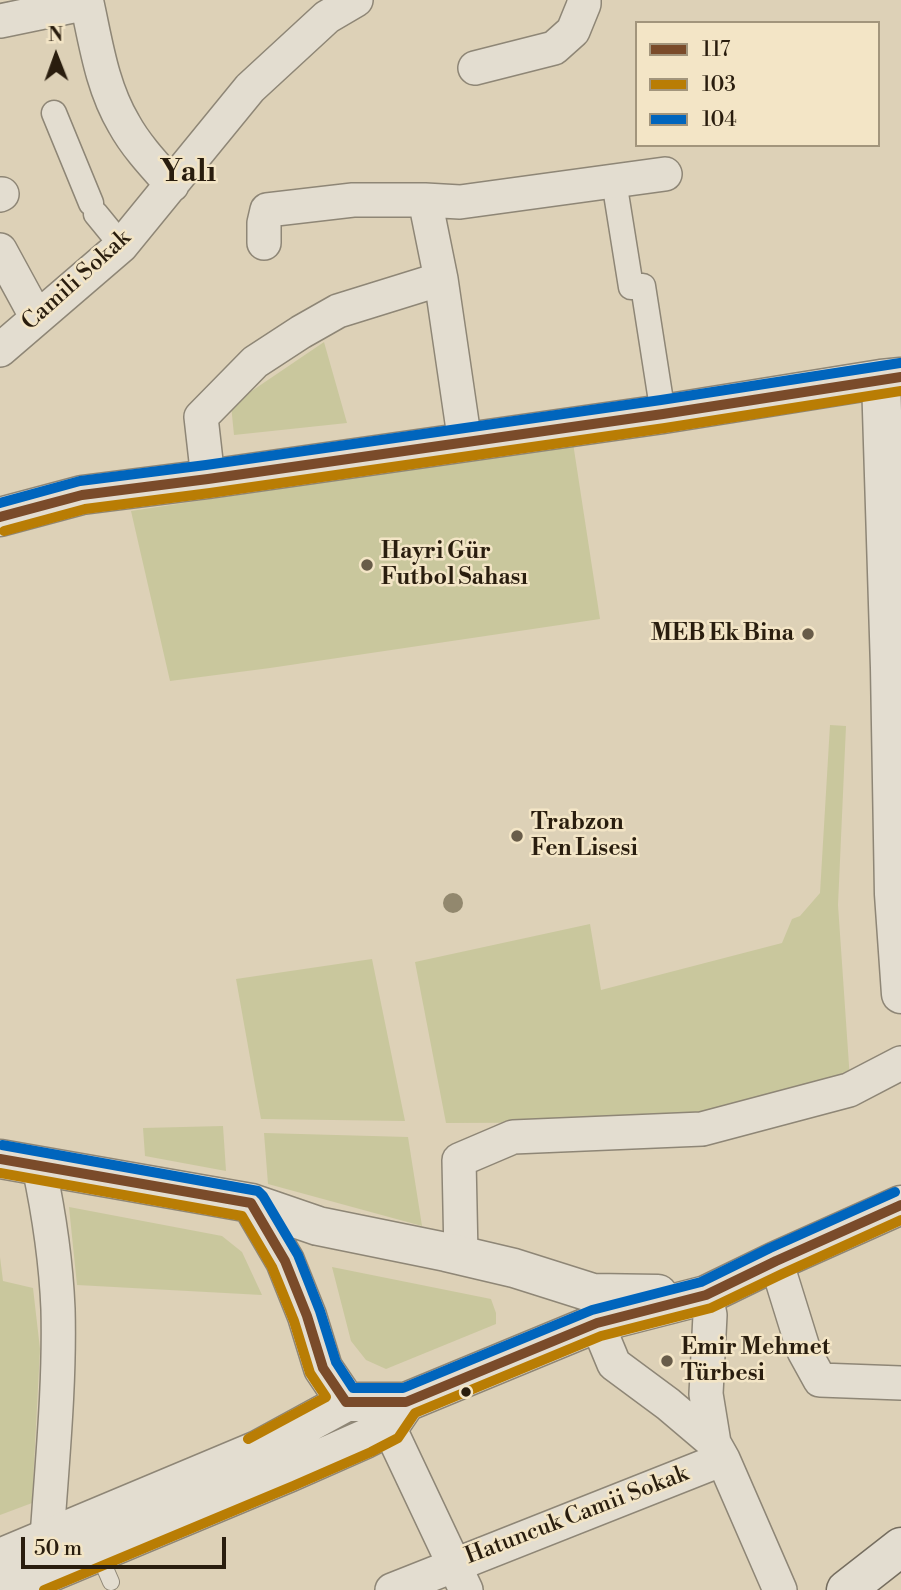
<!DOCTYPE html>
<html>
<head>
<meta charset="utf-8">
<style>
	body { margin:0 }
	#map { position:relative; width:901px; height:1590px; overflow:hidden; background:#ddd1b7; font-family:"Libre Bodoni",serif }
	canvas { display:block }
	.legend { position:absolute; left:635px; top:21px; width:245px; height:126px; box-sizing:border-box; background:#f3e5c6; border:2px solid #a2957c; margin:0; padding:9px 12px; list-style:none; font-size:21px; color:#291d0e }
	.legend li { display:flex; align-items:center; gap:14px; height:35px }
	.legend b { width:35px; border:2px solid #a2957c }
	.north { position:absolute; left:21px; top:21px; width:70px; height:70px; -webkit-text-stroke:5px #f3e5c6; paint-order:stroke; rotate:359deg; font-size:19px; font-weight:700; line-height:28px; text-align:center; color:#291d0e }
	.north::after { content:''; display:block; margin:auto; width:24px; height:32px; background:#291d0e; clip-path:polygon(50% 0,100% 100%,50% 72%,0 100%) }
	.scale { position:absolute; left:21px; top:1537px; width:205px; height:32px; box-sizing:border-box; border:4px solid #291d0e; border-top:0; padding-left:9px; font-size:21px; line-height:24px; white-space:nowrap; color:#291d0e; -webkit-text-stroke:5px #f3e5c6; paint-order:stroke }
</style>
</head>
<body>
<div id="map">
<canvas width="901" height="1590"></canvas>
<ul class="legend">
<li><b style="height:9px;background:#7a4b2a"></b>117</li>
<li><b style="height:9px;background:#b97d04"></b>103</li>
<li><b style="height:9px;background:#0065bd"></b>104</li>
</ul>
<div class="north">N</div>
<div class="scale">50 m</div>
</div>
<script>
const ctx = document.querySelector('canvas').getContext('2d');
ctx.lineJoin = 'round';
function paint(path, color) {
  ctx.fillStyle = color;
  ctx.fill(path, 'evenodd');
}
function stroke(path, color, width, dash) {
  ctx.strokeStyle = color;
  ctx.lineWidth = width;
  ctx.lineCap = dash ? 'butt' : 'round';
  ctx.setLineDash(dash || []);
  ctx.stroke(path);
}
function drawText(font, color, halo, rows, align = 'center') {
  ctx.font = font + ' "Libre Bodoni",serif';
  ctx.lineWidth = 5;
  ctx.setLineDash([]);
  ctx.textBaseline = 'middle';
  ctx.strokeStyle = halo;
  ctx.fillStyle = color;
  for (const [text, x, y, turn = 0] of rows) {
    ctx.save();
    ctx.translate(x, y);
    ctx.rotate((+turn || 0) * Math.PI / 180);
    ctx.textAlign = isNaN(turn) ? turn : align;
    if (halo) ctx.strokeText(text, 0, 0);
    ctx.fillText(text, 0, 0);
    ctx.restore();
  }
}
const green = new Path2D(`
	M 324,342 L 347,423 L 234,435 L 231,405 Z
	M 573,443 L 600,619 L 270,668 L 170,681 L 131,511 L 557,447 Z
	M 830,725 L 846,726 L 838,905 L 850,1080 L 695,1122 L 446,1123 L 415,962 L 590,924 L 601,990 L 782,943 L 792,919 L 800,916 L 820,893 Z
	M 372,959 L 405,1121 L 261,1119 L 236,979 Z
	M 223,1126 L 226,1171 L 145,1156 L 143,1128 Z
	M 264,1133 L 408,1137 L 422,1226 L 268,1184 Z
	M 69,1207 L 222,1236 L 242,1252 L 262,1295 L 77,1285 Z
	M 0,1257 L 3,1281 L 33,1288 L 40,1349 L 32,1503 L 0,1515 Z
	M 332,1267 L 491,1299 L 496,1313 L 496,1324 L 386,1369 L 366,1360 L 351,1341 Z`);
const service = new Path2D(`
	M 98,1552 L 111,1582`);
const pedestrian = new Path2D(`
	M 54,113 L 91,203
	M 614,181 L 631,287 L 643,286 L 663,414
	M 96,214 L 114,236`);
const minor = new Path2D(`
	M 0,21 L 87,3 C 96,44 102,87 124,124 C 136,146 155,166 172,185
	M 475,68 L 554,48 L 573,31 L 584,4 L 584,0
	M 0,195 L 2,194
	M 425,200 L 441,279 L 465,443
	M 264,243 L 264,223 L 267,210 L 353,200 L 425,200 L 460,202 L 665,174
	M 0,250 L 37,318
	M 0,350 L 121,246 L 250,88 L 327,17 L 356,0
	M 208,479 L 201,417 L 255,362 L 301,332 L 338,311 L 441,279
	M 39,1167 C 49,1214 56,1261 58,1309 C 60,1384 52,1463 47,1538 L 58,1559
	M 461,1255 L 459,1160 L 513,1137 L 702,1129 L 849,1090 L 901,1063
	M 776,1261 L 804,1351 L 820,1380 L 901,1383
	M 706,1295 L 710,1315 L 706,1394 L 714,1443 L 723,1459 L 780,1590
	M 597,1323 L 614,1364 L 668,1404 L 714,1443
	M 389,1427 L 466,1590
	M 392,1590 L 723,1459`);
const tertiary = new Path2D(`
	M 881,379 L 890,668 L 894,894 L 901,994
	M 0,517 L 82,495 L 208,479 L 663,414 L 881,379 L 901,377
	M 0,1159 L 251,1203 L 318,1226 L 446,1252 L 514,1268 L 593,1293 L 658,1294
	M 251,1203 L 285,1261 L 307,1316 L 323,1368 L 346,1402
	M 0,1558 L 258,1450 L 346,1402 L 406,1402 L 597,1323 L 706,1295 L 776,1261 L 901,1205
	M 8,1590 L 288,1473 L 365,1439 L 389,1427 L 406,1402`);
const secondary = new Path2D(`
	M 846,1590 L 901,1547`);
const bus1 = new Path2D(`
	M 0,517 L 82,495 L 208,479 L 663,414 L 901,377
	M 0,1159 L 251,1203
	M 251,1203 L 285,1261 L 307,1316 L 323,1368 L 346,1402
	M 346,1402 L 406,1402 L 597,1323 L 706,1295 L 776,1261 L 901,1205`);
const bus2 = new Path2D(`
	M 4,531 L 85,509 L 210,493 L 665,428 L 901,391
	M 0,1173 L 242,1216 L 272,1267 L 294,1321 L 310,1373 L 326,1397 L 248,1439
	M 44,1590 L 293,1486 L 371,1452 L 398,1438 L 415,1413 L 601,1336 L 711,1308 L 782,1274 L 901,1220`);
const bus3 = new Path2D(`
	M 0,503 L 80,481 L 206,465 L 661,400 L 900,363
	M 2,1145 L 258,1191 L 263,1196 L 298,1255 L 320,1311 L 336,1362 L 353,1388 L 403,1388 L 592,1310 L 701,1282 L 770,1248 L 895,1192`);
const trees = [
	[453,903]
];
const markers = [
	[367,565,7,"#685c49"],
	[808,634,7,"#685c49"],
	[517,836,7,"#685c49"],
	[667,1361,7,"#685c49"],
	[466,1392,6,"#291d0e"]
];
const streetNames = [
	["Camili Sokak",77,281,-42],
	["Hatuncuk Camii Sokak",577,1516,-21]
];
const poiNames = [
	["Hayri Gür",381,552],
	["Futbol Sahası",381,578],
	["MEB Ek Bina",794,634,"right"],
	["Trabzon",531,823],
	["Fen Lisesi",531,849],
	["Emir Mehmet",681,1348],
	["Türbesi",681,1374]
];
const districtNames = [
	["Yalı",188,174]
];
paint(green, '#c9c79d');
stroke(service, '#8e8676', 18);
stroke(pedestrian, '#8e8676', 27);
stroke(minor, '#8e8676', 36);
stroke(tertiary, '#8e8676', 41);
stroke(secondary, '#756d5f', 41);
stroke(service, '#e3ddd0', 16);
stroke(pedestrian, '#e3ddd0', 24);
stroke(minor, '#e3ddd0', 33);
stroke(tertiary, '#e3ddd0', 38);
stroke(secondary, '#e3ddd0', 38);
stroke(bus1, '#7a4b2a', 10);
stroke(bus2, '#b97d04', 10);
stroke(bus3, '#0065bd', 10);
ctx.fillStyle = '#92886e';
for (const [x, y] of trees) {
  ctx.beginPath();
  ctx.arc(x, y, 10, 0, 2 * Math.PI);
  ctx.fill();
}
for (const [x, y, r, color] of markers) {
  const dot = new Path2D();
  dot.arc(x, y, r, 0, 2 * Math.PI);
  ctx.fillStyle = color;
  ctx.fill(dot);
  stroke(dot, '#f3e5c6', 2.5);
}
drawText('23px', '#291d0e', '#f3e5c6', streetNames);
drawText('bold 23px', '#291d0e', '#f3e5c6', poiNames, 'left');
drawText('bold 30px', '#291d0e', '#f3e5c6', districtNames);
</script>
</body>
</html>
